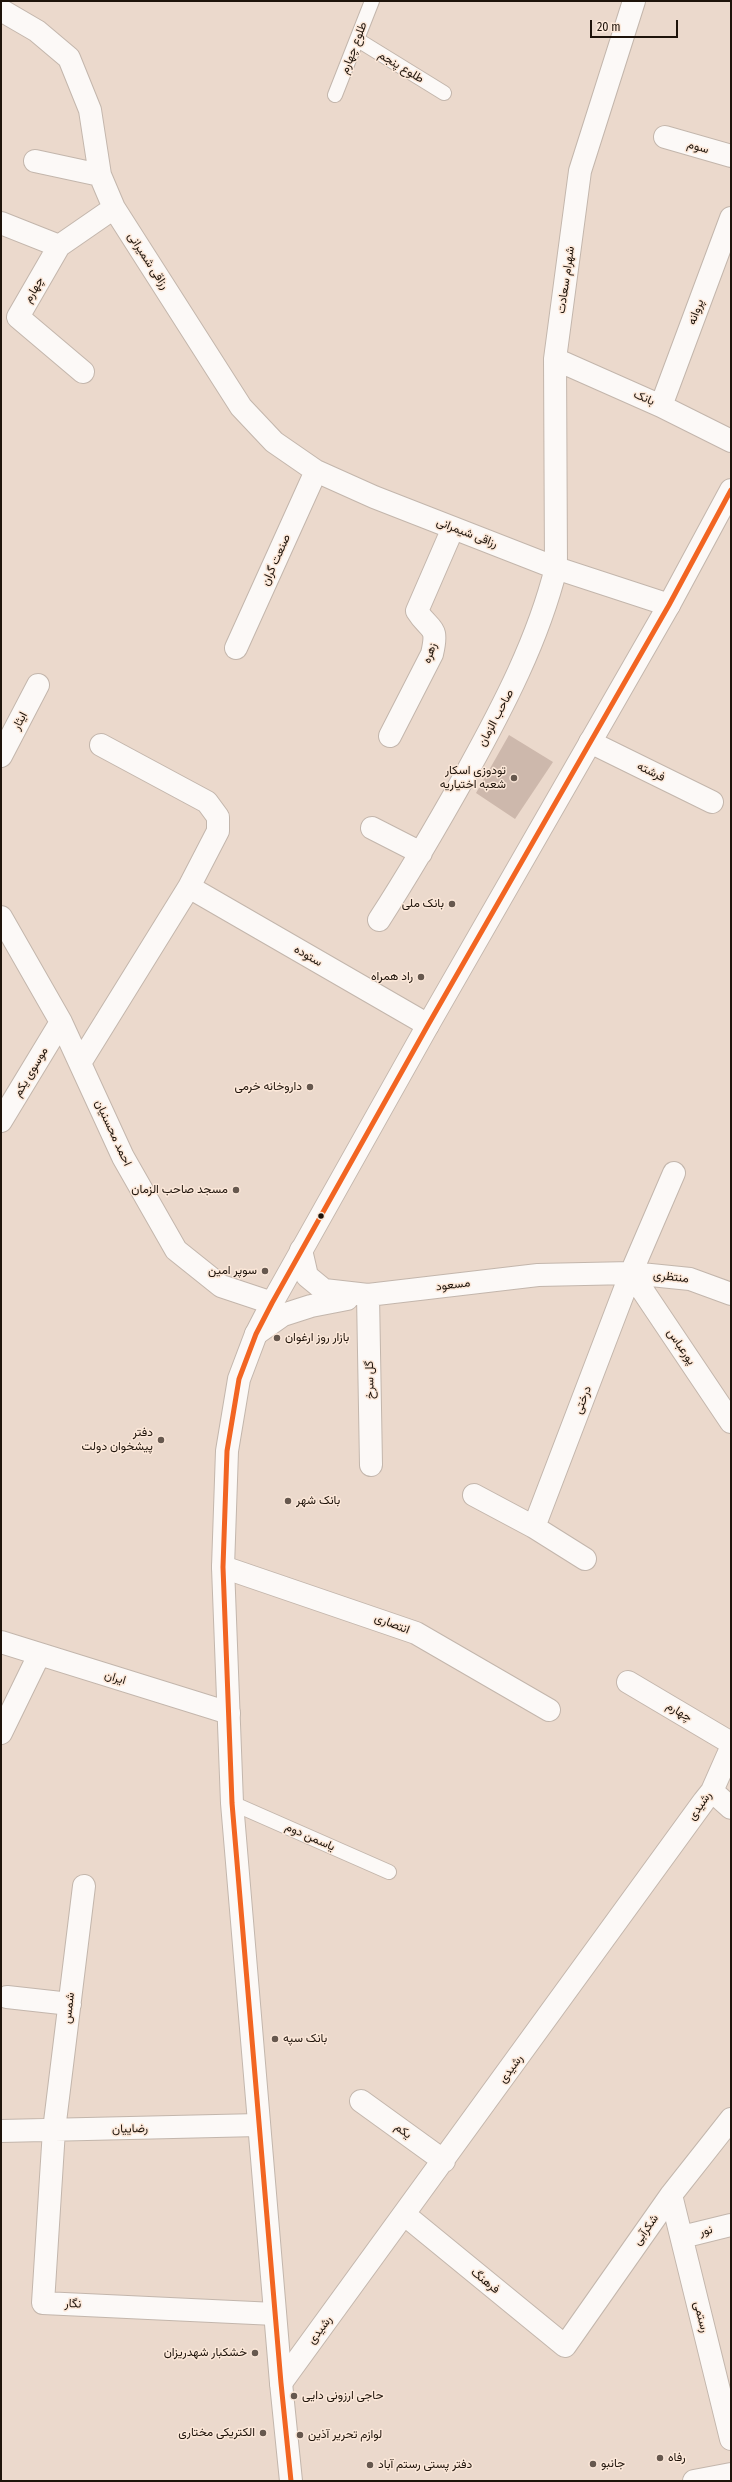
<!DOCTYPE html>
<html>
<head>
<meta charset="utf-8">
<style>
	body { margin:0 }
	#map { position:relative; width:732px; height:2482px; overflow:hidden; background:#ebd9cc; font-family:"Fira Sans Condensed",sans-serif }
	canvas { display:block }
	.frame { position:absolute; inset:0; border:2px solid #1e130a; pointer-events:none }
	.scale { position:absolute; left:590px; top:20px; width:88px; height:18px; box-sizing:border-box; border:2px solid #1e130a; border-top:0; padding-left:5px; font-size:12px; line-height:14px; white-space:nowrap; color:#1e130a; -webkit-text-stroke:3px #fce8d9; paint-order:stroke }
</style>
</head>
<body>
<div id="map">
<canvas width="732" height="2482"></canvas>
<div class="frame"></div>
<div class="scale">20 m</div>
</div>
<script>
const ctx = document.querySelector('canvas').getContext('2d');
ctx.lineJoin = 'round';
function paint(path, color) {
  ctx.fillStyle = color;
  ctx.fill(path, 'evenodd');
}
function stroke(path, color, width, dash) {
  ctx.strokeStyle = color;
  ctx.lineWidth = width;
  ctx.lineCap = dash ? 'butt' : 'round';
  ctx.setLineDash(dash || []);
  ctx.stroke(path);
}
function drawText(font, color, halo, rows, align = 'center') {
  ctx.font = font + ' "Fira Sans Condensed",Vazirmatn,sans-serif';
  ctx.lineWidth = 3;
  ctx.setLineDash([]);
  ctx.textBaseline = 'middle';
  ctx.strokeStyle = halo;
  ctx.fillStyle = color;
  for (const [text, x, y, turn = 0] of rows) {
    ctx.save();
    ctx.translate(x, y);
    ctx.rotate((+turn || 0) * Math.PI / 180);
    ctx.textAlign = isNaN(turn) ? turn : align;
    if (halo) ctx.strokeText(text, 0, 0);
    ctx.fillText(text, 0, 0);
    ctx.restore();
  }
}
const building = new Path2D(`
	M 509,735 L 553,762 L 515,819 L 476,793 Z`);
const lane = new Path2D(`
	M 358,40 L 444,93
	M 335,95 L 372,1
	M 232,1803 L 389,1872`);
const street = new Path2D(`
	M 1,10 L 37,31 L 69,58 L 90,110 L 100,175 L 114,208 L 241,407 L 274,442 L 316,471 L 374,497 L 556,568 L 669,605
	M 665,137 L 731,156
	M 35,161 L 100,175
	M 1,223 L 59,246
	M 555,359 L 661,406 L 731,441
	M 83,372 L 18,317 L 59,246 L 114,208
	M 661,406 L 731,218
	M 236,648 L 316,471
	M 390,736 L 432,654 C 439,624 430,632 417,611 L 453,528
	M 590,742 L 712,802
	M 1,756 L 38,685
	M 372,828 L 421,853
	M 189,887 L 428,1025
	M 1,917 L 61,1022 L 123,1157 L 176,1250 L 221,1286 L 272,1303
	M 379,920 C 410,872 439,822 467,772 C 503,707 538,640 556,568 L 555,359 L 580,171 L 634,1
	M 80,1063 L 189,887 L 218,831 L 218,817 L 207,802 L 101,745
	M 1,1121 L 61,1022
	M 301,1250 L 307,1276 L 324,1290 L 368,1295 L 538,1275 L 631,1273 L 690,1279 L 731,1294
	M 631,1273 L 731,1422
	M 368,1295 L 371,1465
	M 256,1334 L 283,1315 L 311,1306 L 347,1299
	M 474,1495 L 534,1527 L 585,1559
	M 534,1527 L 631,1273 L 674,1173
	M 223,1567 L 416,1633 L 549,1710
	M 1,1642 L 229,1713
	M 628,1682 L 731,1743
	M 1,1733 L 39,1655
	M 712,1791 L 731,1808
	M 84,1886 L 54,2130 L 43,2303 L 275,2314
	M 7,1997 L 70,2004
	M 361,2101 L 444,2161
	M 1,2131 L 259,2125
	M 671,2195 L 731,2439
	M 405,2215 L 565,2346 L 671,2195 L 731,2119
	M 682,2237 L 731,2225
	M 281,2383 L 704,1801 L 712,1791 L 731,1748`);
const secondary = new Path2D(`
	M 291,2481 L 281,2383 L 232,1803 L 223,1567 L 227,1451 L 239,1379 L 256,1334 L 272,1303 L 428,1025 L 669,605 L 731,490
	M 694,2481 L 731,2474`);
const bus1 = new Path2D(`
	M 291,2481 L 281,2383 L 232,1803 L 223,1567 L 227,1451 L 239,1379 L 256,1334 L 272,1303 L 428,1025 L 669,605 L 731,490`);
const markers = [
	[514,778,4,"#66584e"],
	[452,904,4,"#66584e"],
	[421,977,4,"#66584e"],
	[310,1087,4,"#66584e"],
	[236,1190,4,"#66584e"],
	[321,1216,3.5,"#1e130a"],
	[265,1271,4,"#66584e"],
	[277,1338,4,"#66584e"],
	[161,1440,4,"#66584e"],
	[288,1501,4,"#66584e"],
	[275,2039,4,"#66584e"],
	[255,2353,4,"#66584e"],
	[294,2396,4,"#66584e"],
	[263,2433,4,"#66584e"],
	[300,2435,4,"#66584e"],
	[660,2458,4,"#66584e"],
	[593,2464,4,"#66584e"],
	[370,2465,4,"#66584e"]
];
const streetNames = [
	["طلوع چهارم",354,48,-69],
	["طلوع پنجم",401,67,31],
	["سوم",698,147,16],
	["رزاقی شمیرانی",148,261,57],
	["شهرام سعادت",566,280,-82],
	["چهارم",34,290,-60],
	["پروانه",696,312,-70],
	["بانک",644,398,24],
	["رزاقی شیمرانی",467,533,21],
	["صنعت گران",276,560,-66],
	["زهره",430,653,-71],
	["صاحب الزمان",496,718,-62],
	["ایثار",20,721,-62],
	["فرشته",651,772,26],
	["ستوده",308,956,30],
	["موسوی یکم",31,1072,-59],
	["احمد محسنیان",113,1133,65],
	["منتظری",671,1277,7],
	["مسعود",453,1285,-7],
	["پورعباس",681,1347,56],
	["گل سرخ",370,1380,-91],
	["درختی",583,1400,-69],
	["انتصاری",392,1624,21],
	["ایران",115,1678,17],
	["چهارم",679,1712,31],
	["رشیدی",700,1806,-55],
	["یاسمن دوم",310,1837,24],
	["شمس",69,2008,-83],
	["رشیدی",511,2069,-54],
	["رضاییان",130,2129,-1],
	["یکم",403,2131,36],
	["شکرآبی",646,2230,-55],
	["نور",706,2231,-14],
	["فرهنگ",485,2281,39],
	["نگار",73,2304,3],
	["رستمی",701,2317,76],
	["رشیدی",320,2330,-53]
];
const poiNames = [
	["تودوزی اسکار",506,771],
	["شعبه اختیاریه",506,785],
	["بانک ملی",444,904],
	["راد همراه",413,977],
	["داروخانه خرمی",302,1087],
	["مسجد صاحب الزمان",228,1190],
	["سوپر امین",257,1271],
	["بازار روز ارغوان",285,1338,"left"],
	["دفتر",153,1433],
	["پیشخوان دولت",153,1447],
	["بانک شهر",296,1501,"left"],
	["بانک سپه",283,2039,"left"],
	["خشکبار شهدریزان",247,2353],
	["حاجی ارزونی دایی",302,2396,"left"],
	["الکتریکی مختاری",255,2433],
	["لوازم تحریر آذین",308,2435,"left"],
	["رفاه",668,2458,"left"],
	["جانبو",601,2464,"left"],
	["دفتر پستی رستم آباد",378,2465,"left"]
];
paint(building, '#cdb8ac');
stroke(lane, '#c3b6ac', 16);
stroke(street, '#c3b6ac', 24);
stroke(secondary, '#c3b6ac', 24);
stroke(lane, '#fcf9f7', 14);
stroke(street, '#fcf9f7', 22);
stroke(secondary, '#fcf9f7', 22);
stroke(bus1, '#f26522', 5);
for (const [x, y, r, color] of markers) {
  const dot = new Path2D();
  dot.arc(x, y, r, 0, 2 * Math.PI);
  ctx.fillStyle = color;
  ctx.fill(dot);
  stroke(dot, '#fce8d9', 1.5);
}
drawText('12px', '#1e130a', '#fce8d9', streetNames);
drawText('12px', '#1e130a', '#fce8d9', poiNames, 'right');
</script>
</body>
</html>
